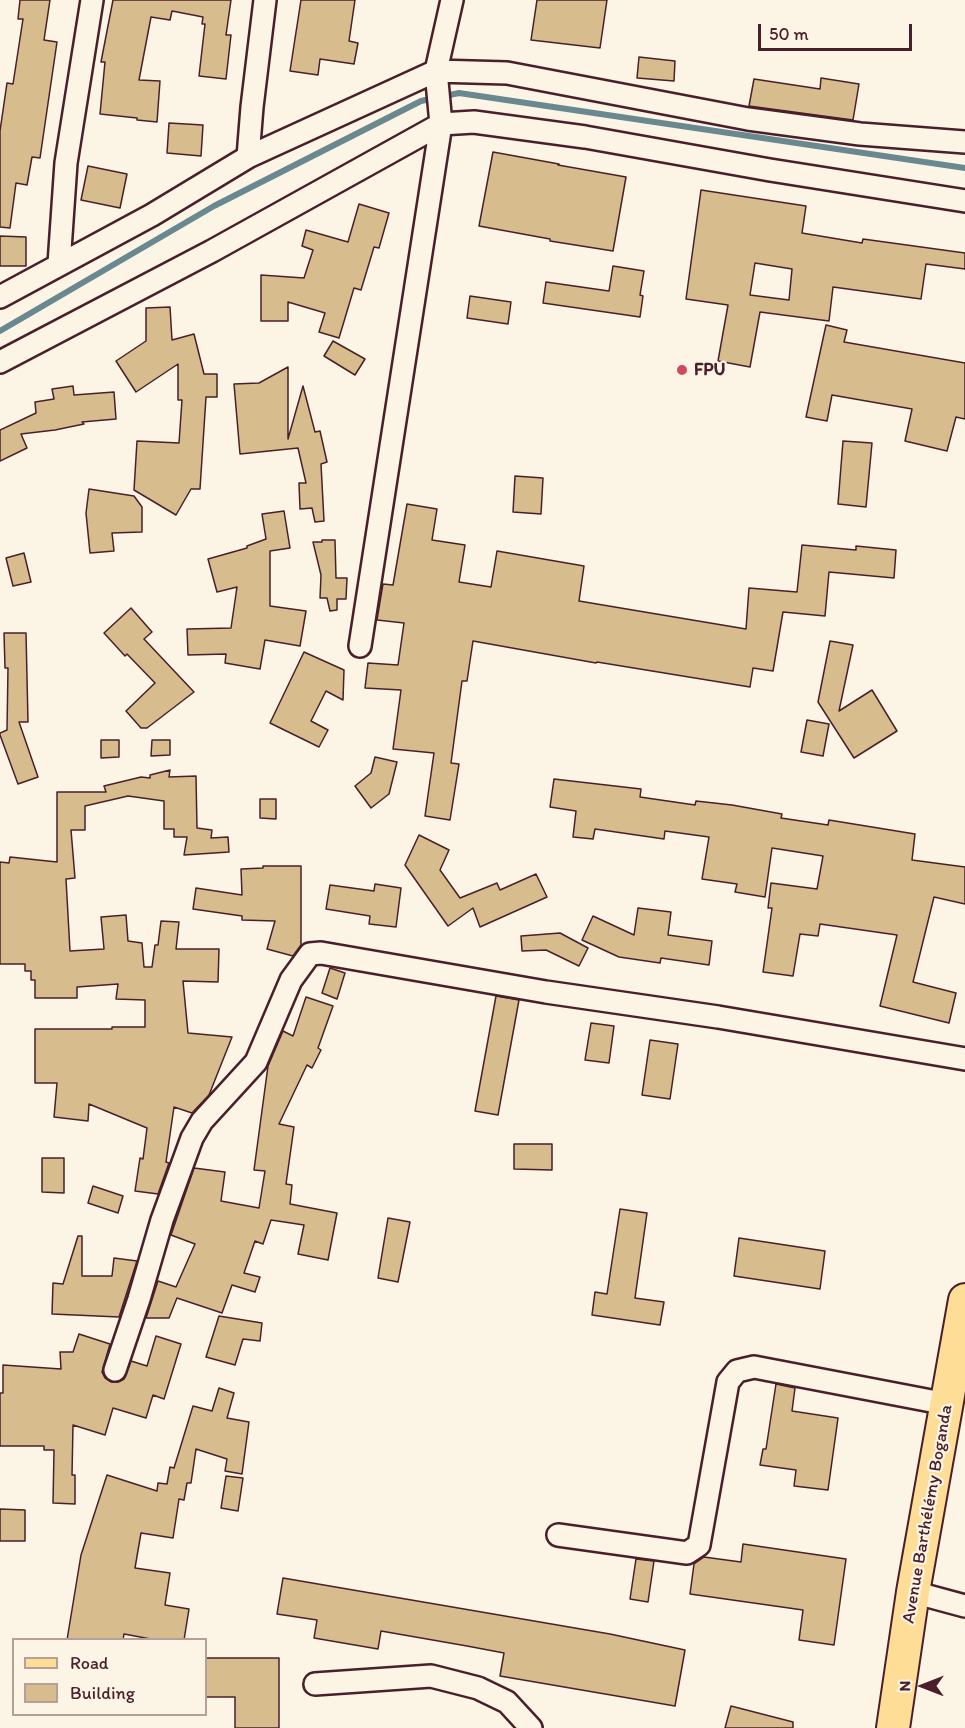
<!DOCTYPE html>
<html>
<head>
<meta charset="utf-8">
<style>
	body { margin:0 }
	#map { position:relative; width:965px; height:1728px; overflow:hidden; background:#fcf5e5; font-family:Itim,sans-serif }
	canvas { display:block }
	.legend { position:absolute; left:12px; top:1638px; width:195px; height:78px; box-sizing:border-box; background:#fcf5e5; border:2px solid #b59f9b; margin:0; padding:8px 10px; list-style:none; font-size:18px; color:#4a1f2b }
	.legend li { display:flex; align-items:center; gap:12px; height:30px }
	.legend b { width:30px; border:2px solid #b59f9b }
	.north { position:absolute; left:893px; top:1656px; width:60px; height:60px; -webkit-text-stroke:4px #fcf5e5; paint-order:stroke; rotate:270deg; font-size:16px; font-weight:700; line-height:24px; text-align:center; color:#4a1f2b }
	.north::after { content:''; display:block; margin:auto; width:21px; height:27px; background:#4a1f2b; clip-path:polygon(50% 0,100% 100%,50% 72%,0 100%) }
	.scale { position:absolute; left:758px; top:24px; width:154px; height:27px; box-sizing:border-box; border:3px solid #4a1f2b; border-top:0; padding-left:8px; font-size:18px; line-height:21px; white-space:nowrap; color:#4a1f2b; -webkit-text-stroke:4px #fcf5e5; paint-order:stroke }
</style>
</head>
<body>
<div id="map">
<canvas width="965" height="1728"></canvas>
<ul class="legend">
<li><b style="height:8px;background:#fedd96"></b>Road</li>
<li><b style="height:16px;background:#d7bd8d"></b>Building</li>
</ul>
<div class="north">N</div>
<div class="scale">50 m</div>
</div>
<script>
const ctx = document.querySelector('canvas').getContext('2d');
ctx.lineJoin = 'round';
function stroke(path, color, width, dash) {
  ctx.strokeStyle = color;
  ctx.lineWidth = width;
  ctx.lineCap = dash ? 'butt' : 'round';
  ctx.setLineDash(dash || []);
  ctx.stroke(path);
}
function paint(path, color) {
  ctx.fillStyle = color;
  ctx.fill(path, 'evenodd');
}
function drawText(font, color, halo, rows, align = 'center') {
  ctx.font = font + ' Itim,sans-serif';
  ctx.lineWidth = 4.5;
  ctx.setLineDash([]);
  ctx.textBaseline = 'middle';
  ctx.strokeStyle = halo;
  ctx.fillStyle = color;
  for (const [text, x, y, turn = 0] of rows) {
    ctx.save();
    ctx.translate(x, y);
    ctx.rotate((+turn || 0) * Math.PI / 180);
    ctx.textAlign = isNaN(turn) ? turn : align;
    if (halo) ctx.strokeText(text, 0, 0);
    ctx.fillText(text, 0, 0);
    ctx.restore();
  }
}
const stream = new Path2D(`
	M 0,331 L 214,206 L 421,101 L 459,93 L 965,168`);
const building = new Path2D(`
	M 20,0 L 50,0 L 44,40 L 57,42 L 40,158 L 32,157 L 27,185 L 16,183 L 10,228 L 0,227 L 0,131 L 7,83 L 13,84 L 23,19 L 18,19 Z
	M 113,0 L 231,0 L 226,35 L 231,35 L 226,79 L 199,76 L 205,24 L 202,24 L 203,17 L 172,11 L 170,20 L 151,17 L 139,80 L 160,81 L 157,122 L 137,120 L 137,118 L 100,114 L 105,62 L 101,62 Z
	M 301,0 L 355,0 L 349,41 L 358,43 L 354,64 L 320,59 L 318,75 L 290,71 Z
	M 537,0 L 607,0 L 600,48 L 531,40 Z
	M 639,57 L 675,61 L 674,81 L 637,78 Z
	M 821,78 L 859,84 L 853,120 L 749,106 L 754,79 L 820,89 Z
	M 169,123 L 203,125 L 201,156 L 167,153 Z
	M 493,152 L 559,164 L 558,165 L 626,177 L 613,251 L 550,241 L 550,239 L 479,226 Z
	M 88,166 L 127,174 L 120,208 L 81,200 Z
	M 701,190 L 806,206 L 802,233 L 862,243 L 863,239 L 965,253 L 965,269 L 926,264 L 921,299 L 833,287 L 829,321 L 760,312 L 750,367 L 718,361 L 728,305 L 686,299 ZM 755,263 L 792,269 L 789,300 L 750,295 Z
	M 359,204 L 389,213 L 379,248 L 374,247 L 361,290 L 354,288 L 339,338 L 319,332 L 325,313 L 288,302 L 288,321 L 261,321 L 261,275 L 304,278 L 313,250 L 302,246 L 306,230 L 348,242 Z
	M 0,236 L 26,237 L 26,266 L 0,266 Z
	M 613,266 L 644,271 L 640,295 L 643,296 L 640,317 L 543,303 L 546,282 L 609,291 Z
	M 470,296 L 511,302 L 508,324 L 467,318 Z
	M 170,307 L 172,340 L 194,334 L 204,374 L 217,374 L 217,397 L 206,397 L 200,489 L 191,489 L 176,515 L 134,490 L 137,441 L 179,443 L 182,400 L 178,400 L 178,364 L 136,392 L 116,361 L 146,341 L 146,308 Z
	M 826,325 L 847,330 L 844,342 L 965,363 L 965,419 L 956,417 L 947,451 L 905,441 L 912,409 L 832,395 L 827,421 L 806,417 Z
	M 333,341 L 365,359 L 355,375 L 324,356 Z
	M 288,367 L 288,439 L 303,386 L 315,432 L 320,431 L 327,462 L 321,464 L 324,521 L 315,522 L 312,508 L 300,509 L 299,483 L 306,483 L 298,448 L 240,454 L 234,384 L 259,383 Z
	M 73,386 L 74,395 L 114,392 L 116,419 L 82,422 L 84,424 L 55,430 L 21,434 L 27,448 L 0,461 L 0,430 L 36,413 L 35,402 L 54,399 L 52,389 Z
	M 843,441 L 872,443 L 866,507 L 838,504 Z
	M 515,476 L 543,478 L 541,514 L 513,512 Z
	M 89,489 L 134,496 L 142,507 L 142,532 L 112,533 L 114,551 L 90,553 L 86,513 Z
	M 407,504 L 437,509 L 432,540 L 465,545 L 459,582 L 491,587 L 497,551 L 584,566 L 579,601 L 746,629 L 749,588 L 797,592 L 802,545 L 856,550 L 856,546 L 896,550 L 894,578 L 829,572 L 825,616 L 783,612 L 773,671 L 753,668 L 750,687 L 597,662 L 596,663 L 473,641 L 467,681 L 462,681 L 451,763 L 459,764 L 450,820 L 425,816 L 434,753 L 393,749 L 401,690 L 365,688 L 368,663 L 398,665 L 404,623 L 377,620 L 383,584 L 393,585 Z
	M 284,511 L 290,548 L 270,551 L 270,606 L 306,611 L 300,646 L 265,640 L 260,669 L 225,663 L 226,654 L 188,655 L 187,629 L 231,628 L 237,587 L 217,592 L 208,559 L 247,548 L 247,546 L 266,539 L 262,514 Z
	M 322,540 L 335,540 L 336,578 L 347,578 L 346,599 L 337,599 L 337,610 L 330,611 L 327,598 L 320,598 L 321,575 L 313,542 L 322,542 Z
	M 24,553 L 31,582 L 13,586 L 6,558 Z
	M 131,608 L 152,632 L 144,639 L 194,692 L 147,728 L 141,728 L 126,711 L 155,683 L 127,654 L 125,656 L 104,633 Z
	M 4,633 L 26,633 L 28,722 L 19,722 L 38,777 L 18,784 L 0,735 L 0,733 L 7,730 L 8,668 L 5,668 Z
	M 830,641 L 853,645 L 839,711 L 872,690 L 897,731 L 854,758 L 818,702 Z
	M 304,652 L 344,670 L 343,700 L 326,691 L 311,721 L 328,730 L 319,747 L 270,723 Z
	M 807,720 L 829,724 L 823,756 L 801,752 Z
	M 101,740 L 119,740 L 119,757 L 101,758 Z
	M 152,740 L 170,740 L 170,755 L 151,756 Z
	M 375,757 L 397,762 L 389,794 L 371,808 L 355,786 L 371,773 Z
	M 170,770 L 169,777 L 196,776 L 197,828 L 212,830 L 211,838 L 228,837 L 229,852 L 184,855 L 187,837 L 174,837 L 174,829 L 164,829 L 164,801 L 128,796 L 85,806 L 85,830 L 71,830 L 75,878 L 66,879 L 70,951 L 104,949 L 101,917 L 126,915 L 128,941 L 142,943 L 144,967 L 152,967 L 155,945 L 158,945 L 161,921 L 179,922 L 176,949 L 219,949 L 218,982 L 183,981 L 188,1033 L 232,1037 L 209,1095 L 192,1113 L 174,1107 L 166,1162 L 169,1163 L 158,1194 L 135,1191 L 140,1158 L 143,1159 L 147,1128 L 89,1104 L 88,1121 L 54,1117 L 57,1083 L 35,1083 L 35,1029 L 112,1029 L 112,1027 L 145,1027 L 145,1000 L 116,999 L 118,984 L 77,987 L 77,998 L 35,998 L 35,980 L 31,980 L 31,971 L 25,971 L 25,964 L 0,964 L 0,862 L 9,863 L 10,857 L 57,862 L 57,792 L 106,792 L 104,786 L 141,777 L 150,778 L 150,775 Z
	M 554,779 L 641,789 L 640,797 L 695,805 L 696,801 L 732,805 L 782,814 L 781,818 L 828,825 L 829,820 L 915,834 L 912,860 L 965,867 L 965,904 L 934,897 L 913,982 L 956,993 L 949,1023 L 880,1006 L 897,935 L 820,924 L 818,936 L 800,934 L 793,976 L 763,972 L 772,908 L 768,908 L 771,883 L 817,889 L 823,856 L 772,848 L 765,897 L 735,892 L 737,884 L 702,879 L 709,837 L 665,831 L 664,839 L 595,829 L 593,839 L 573,837 L 576,811 L 550,807 Z
	M 260,799 L 276,799 L 276,819 L 260,818 Z
	M 419,835 L 449,850 L 440,870 L 460,898 L 497,883 L 500,890 L 536,874 L 547,897 L 480,927 L 473,908 L 448,926 L 405,865 Z
	M 263,866 L 301,866 L 301,945 L 293,956 L 267,949 L 275,921 L 242,920 L 242,916 L 193,909 L 196,888 L 242,895 L 241,869 L 263,868 Z
	M 375,884 L 401,888 L 396,927 L 369,924 L 370,916 L 326,909 L 330,885 L 374,891 Z
	M 638,908 L 671,912 L 668,935 L 712,941 L 709,965 L 661,958 L 660,963 L 619,957 L 582,940 L 593,916 L 634,935 Z
	M 560,933 L 588,948 L 579,966 L 546,950 L 522,951 L 521,936 Z
	M 330,968 L 345,973 L 337,999 L 322,993 Z
	M 496,996 L 519,1000 L 498,1115 L 475,1111 Z
	M 306,997 L 333,1006 L 318,1048 L 321,1050 L 312,1068 L 307,1065 L 279,1124 L 294,1127 L 286,1184 L 292,1185 L 290,1204 L 337,1213 L 328,1260 L 298,1254 L 304,1225 L 271,1220 L 263,1244 L 255,1241 L 244,1273 L 260,1277 L 255,1292 L 232,1285 L 222,1313 L 177,1298 L 169,1318 L 146,1318 L 158,1281 L 176,1287 L 195,1244 L 171,1235 L 194,1168 L 225,1172 L 221,1201 L 259,1208 L 265,1171 L 254,1170 L 268,1066 L 283,1031 L 293,1036 Z
	M 591,1023 L 614,1026 L 609,1063 L 585,1060 Z
	M 650,1040 L 678,1044 L 670,1099 L 642,1095 Z
	M 514,1144 L 552,1144 L 552,1170 L 514,1169 Z
	M 42,1158 L 64,1158 L 64,1193 L 42,1192 Z
	M 93,1186 L 123,1196 L 118,1213 L 88,1203 Z
	M 620,1209 L 647,1213 L 635,1298 L 664,1302 L 660,1325 L 592,1315 L 595,1292 L 607,1294 Z
	M 388,1218 L 410,1222 L 398,1282 L 378,1278 Z
	M 78,1236 L 82,1236 L 82,1276 L 112,1276 L 114,1258 L 137,1261 L 119,1317 L 52,1314 L 53,1283 L 63,1284 Z
	M 739,1238 L 825,1251 L 820,1289 L 734,1276 Z
	M 219,1316 L 262,1323 L 260,1341 L 243,1339 L 235,1365 L 206,1357 Z
	M 79,1334 L 110,1344 L 102,1372 L 105,1378 L 111,1382 L 118,1382 L 124,1379 L 131,1361 L 147,1366 L 156,1336 L 181,1344 L 164,1399 L 153,1395 L 146,1418 L 113,1408 L 105,1435 L 73,1425 L 72,1475 L 75,1475 L 75,1504 L 53,1503 L 54,1450 L 44,1450 L 44,1446 L 0,1446 L 0,1393 L 3,1393 L 3,1365 L 61,1369 L 60,1352 L 73,1352 Z
	M 776,1384 L 795,1388 L 792,1411 L 838,1418 L 828,1490 L 794,1486 L 796,1470 L 760,1465 L 763,1449 L 766,1449 Z
	M 219,1388 L 234,1393 L 227,1418 L 249,1422 L 242,1474 L 225,1471 L 227,1459 L 196,1449 L 191,1483 L 187,1483 L 184,1500 L 179,1499 L 173,1538 L 141,1533 L 135,1568 L 170,1573 L 165,1605 L 189,1609 L 184,1640 L 156,1640 L 124,1634 L 123,1640 L 67,1640 L 81,1555 L 107,1475 L 157,1491 L 158,1483 L 167,1484 L 170,1467 L 174,1468 L 193,1406 L 212,1411 Z
	M 226,1476 L 243,1478 L 238,1511 L 221,1508 Z
	M 0,1509 L 25,1510 L 25,1541 L 0,1541 Z
	M 743,1544 L 846,1559 L 834,1645 L 799,1640 L 803,1610 L 690,1594 L 694,1564 L 704,1557 L 741,1562 Z
	M 636,1559 L 654,1561 L 648,1602 L 630,1599 Z
	M 283,1578 L 610,1634 L 685,1650 L 675,1706 L 500,1676 L 504,1653 L 467,1646 L 381,1631 L 378,1649 L 314,1638 L 317,1620 L 277,1614 Z
	M 206,1658 L 279,1658 L 279,1728 L 235,1728 L 235,1697 L 206,1697 Z
	M 731,1706 L 793,1722 L 793,1728 L 725,1728 Z`);
const minor = new Path2D(`
	M 248,157 L 252,107 L 265,0
	M 59,264 L 66,163 L 92,0
	M 0,297 L 152,215 L 248,157 L 436,71 L 507,73 L 748,119 L 860,134 L 965,142
	M 0,362 L 212,251 L 441,124 L 474,122 L 585,137 L 770,170 L 965,201
	M 360,646 L 441,124 L 436,71 L 452,0
	M 115,1370 L 139,1299 L 162,1220 L 192,1138 L 202,1121 L 256,1062 L 291,980 L 310,954 L 321,953 L 546,992 L 718,1017 L 965,1059
	M 558,1535 L 687,1553 L 699,1545 L 728,1382 L 737,1371 L 754,1367 L 947,1404
	M 913,1592 L 965,1606
	M 315,1684 L 431,1676 L 478,1688 L 507,1702 L 531,1728`);
const primary = new Path2D(`
	M 893,1728 L 913,1592 L 965,1300`);
const markers = [
	[682,370,6,"#d1495b"]
];
const poiNames = [
	["FPU",694,370]
];
const streetNames = [
	["Avenue Barthélémy Boganda",928,1514,-80]
];
stroke(stream, '#698890', 6);
paint(building, '#d7bd8d');
stroke(building, '#4a1f2b', 1.5);
stroke(minor, '#4a1f2b', 26);
stroke(primary, '#4a1f2b', 36);
stroke(minor, '#fcf5e5', 21);
stroke(primary, '#fedd96', 32);
for (const [x, y, r, color] of markers) {
  const dot = new Path2D();
  dot.arc(x, y, r, 0, 2 * Math.PI);
  ctx.fillStyle = color;
  ctx.fill(dot);
  stroke(dot, '#fcf5e5', 2);
}
drawText('bold 18px', '#4a1f2b', '#fcf5e5', poiNames, 'left');
drawText('18px', '#4a1f2b', '#fcf5e5', streetNames);
</script>
</body>
</html>
